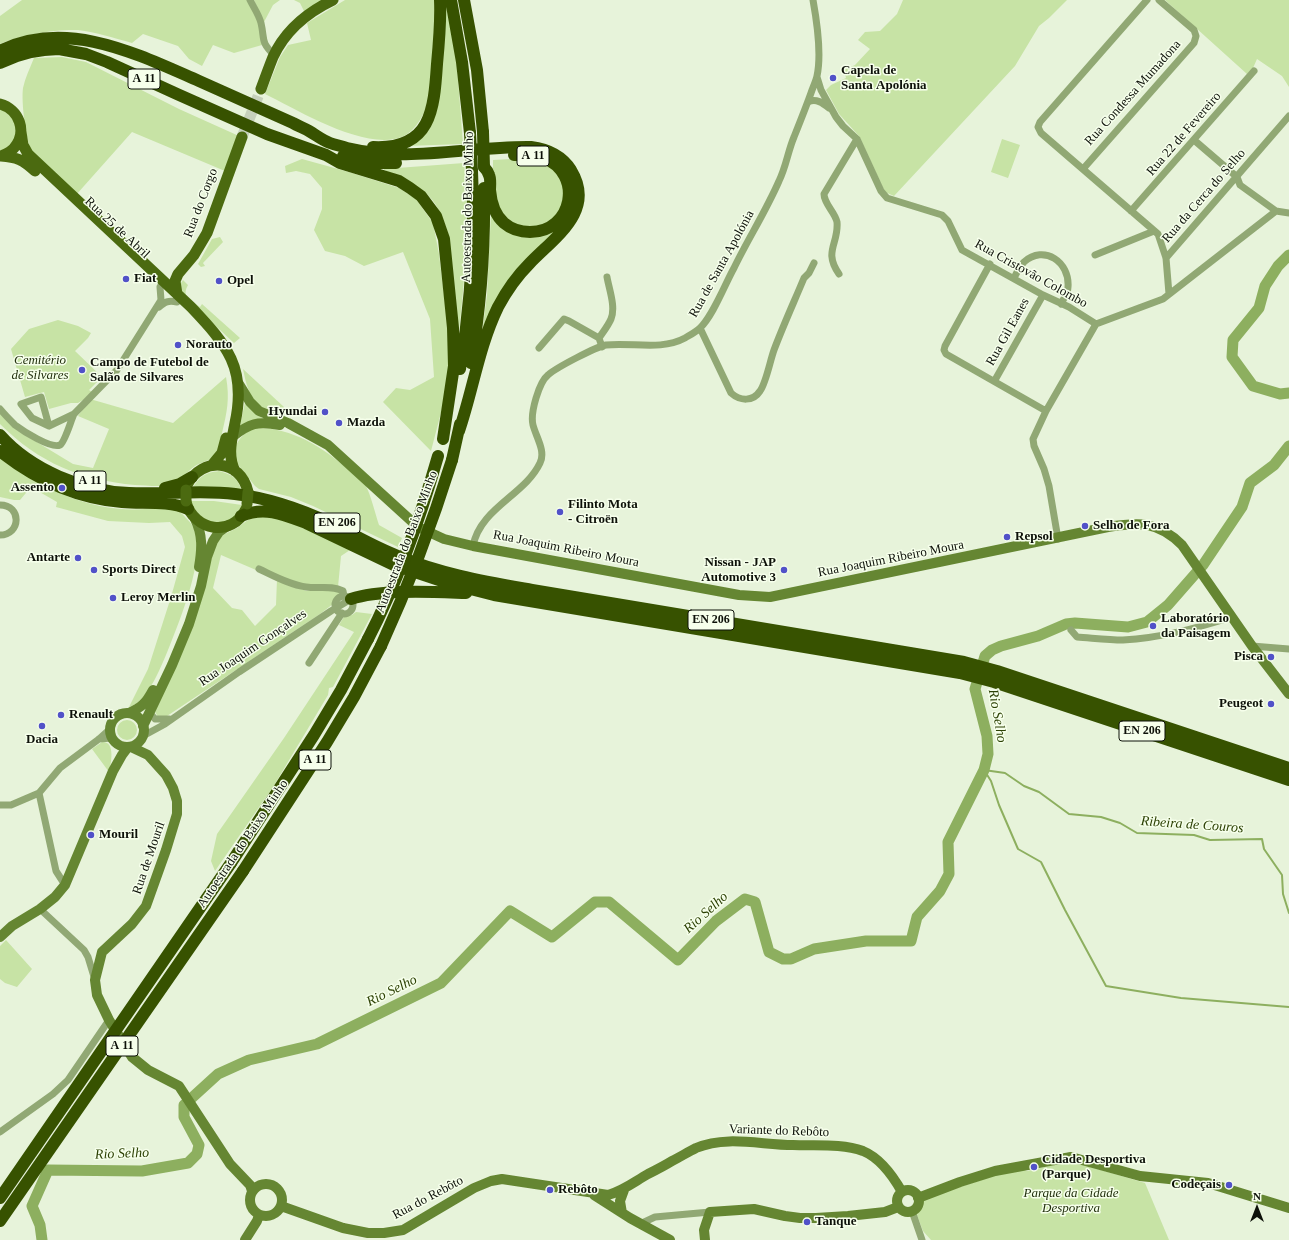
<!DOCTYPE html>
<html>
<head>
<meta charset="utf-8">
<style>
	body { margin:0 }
	#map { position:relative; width:1289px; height:1240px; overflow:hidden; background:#e7f3da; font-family:Georgia,serif }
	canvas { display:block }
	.north { position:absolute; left:1237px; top:1188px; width:40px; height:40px; -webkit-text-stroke:3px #f6ffeb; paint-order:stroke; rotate:0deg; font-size:11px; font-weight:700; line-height:16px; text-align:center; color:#0d1109 }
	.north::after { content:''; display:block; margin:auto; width:14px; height:18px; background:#0d1109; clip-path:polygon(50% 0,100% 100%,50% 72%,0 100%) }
</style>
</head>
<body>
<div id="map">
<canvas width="1289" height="1240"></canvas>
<div class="north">N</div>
</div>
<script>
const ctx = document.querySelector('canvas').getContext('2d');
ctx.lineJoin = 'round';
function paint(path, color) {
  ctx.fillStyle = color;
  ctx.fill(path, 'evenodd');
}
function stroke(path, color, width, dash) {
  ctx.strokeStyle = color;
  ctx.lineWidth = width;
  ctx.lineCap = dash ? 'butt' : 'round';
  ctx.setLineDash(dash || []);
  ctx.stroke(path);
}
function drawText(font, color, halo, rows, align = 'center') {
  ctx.font = font + ' Georgia,serif';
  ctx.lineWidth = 3;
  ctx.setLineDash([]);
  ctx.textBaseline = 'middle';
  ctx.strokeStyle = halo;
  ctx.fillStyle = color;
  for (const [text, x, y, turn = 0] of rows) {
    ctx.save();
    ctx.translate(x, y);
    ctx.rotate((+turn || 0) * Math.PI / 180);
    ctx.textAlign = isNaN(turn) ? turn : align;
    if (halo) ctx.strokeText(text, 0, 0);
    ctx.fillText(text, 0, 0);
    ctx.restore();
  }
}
const green = new Path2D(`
	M 22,0 L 248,0 L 259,24 L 262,45 L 234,53 L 213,45 L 202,66 L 189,59 L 178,46 L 143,34 L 132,43 C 114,38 96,32 78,30 C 56,29 20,35 0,44 L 0,16 Z
	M 254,0 L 280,0 L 273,5 L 264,22 Z
	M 294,0 L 326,0 L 305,13 L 300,3 Z
	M 345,0 L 436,0 C 435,24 434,48 431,73 C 431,81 431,91 429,100 C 425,113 416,130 404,136 C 367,153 298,110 265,94 L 280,57 L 288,45 L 311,40 L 307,23 Z
	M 903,0 L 1067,0 L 1049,18 L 1039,26 L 1015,66 L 894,196 L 885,192 L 859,136 L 839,114 L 826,90 L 831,85 L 846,78 L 844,70 L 855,65 L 870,49 L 858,40 L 865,32 L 880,31 L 897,14 Z
	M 1165,0 L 1289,0 L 1289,87 L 1282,76 L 1257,59 L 1253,68 L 1247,74 Z
	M 445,1 L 456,53 L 463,144 L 407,146 L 425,132 Z
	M 62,57 L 86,62 L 179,109 L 239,136 L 225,171 L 132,132 L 76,195 L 31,151 C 26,139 21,102 23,88 C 25,78 30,68 34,58 Z
	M 0,109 C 16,113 21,132 11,145 C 9,148 3,150 0,151 Z
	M 1002,139 L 1020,145 L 1008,178 L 991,172 Z
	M 302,159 L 349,172 L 399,188 L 416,199 L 433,223 L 439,254 L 447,320 L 450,359 L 444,401 L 431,451 L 383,402 L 396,388 L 410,390 L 434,377 L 430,319 L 403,252 L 364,266 L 345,256 L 325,251 L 314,230 L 322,209 L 322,188 L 310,174 L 296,171 L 286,173 L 285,166 Z
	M 511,159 L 533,159 L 554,168 L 564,183 L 562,210 L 547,226 L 525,229 L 508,221 L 499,210 L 493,180 L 493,160 Z
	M 464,163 C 470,222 465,280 458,339 L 448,233 C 443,218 437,201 423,191 C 414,183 396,176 384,170 L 384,169 Z
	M 491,213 L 517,235 L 561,222 L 482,333 L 487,295 Z
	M 220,237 L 223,242 L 203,263 L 205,266 L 201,267 L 198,264 L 212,239 Z
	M 183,280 L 188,285 C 181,297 191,300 200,307 L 202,304 L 240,338 L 234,343 L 190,302 L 181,291 L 181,283 Z
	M 58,320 L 78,326 L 91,333 L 88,338 L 75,351 L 102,377 L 89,390 L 92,392 L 83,400 L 78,403 L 71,403 L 49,409 L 44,392 L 25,397 L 11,349 L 29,329 Z
	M 243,369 L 284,407 L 285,414 L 283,417 C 254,406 249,399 243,369 Z
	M 226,377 C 230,399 227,412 222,433 C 221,440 220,448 216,454 C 212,460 202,462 195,466 C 187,472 181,480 171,484 C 161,488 146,485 135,485 C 81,480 39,463 0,424 L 0,413 L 17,430 L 73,464 L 93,468 L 109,429 L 78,416 L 90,399 L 173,423 Z
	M 245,402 L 256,414 L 264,419 L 240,426 Z
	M 253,428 C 292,427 321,446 349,470 C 354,474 362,479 365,484 C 371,495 375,513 379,525 L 402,538 L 398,547 L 313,506 L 291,497 L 259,489 L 255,486 C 251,480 238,466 236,461 C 231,446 241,435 253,428 Z
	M 0,457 C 33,481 60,497 100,506 C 114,509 131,510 145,509 C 155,509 166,508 175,510 C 181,511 183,515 187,519 C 190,522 194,527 195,532 C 205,558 180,620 170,645 C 163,662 148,703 129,707 L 148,669 L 171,597 L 185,547 L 182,536 L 170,522 L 149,523 L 108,521 L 56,507 L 57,502 L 31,487 L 20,500 L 14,500 L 0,497 Z
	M 219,471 C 233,475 238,478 242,492 L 192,489 C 200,476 204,473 219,471 Z
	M 191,501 L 214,501 L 242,505 C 240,508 238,513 235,516 C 217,532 198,520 191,501 Z
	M 265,515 L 295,524 L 350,550 L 341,556 L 338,587 L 309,586 L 256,570 L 221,555 L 213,588 L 232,608 L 242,610 L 255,626 L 276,605 L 277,579 L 306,591 L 331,590 L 340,592 L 333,604 L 320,614 L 167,716 L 158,717 L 155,712 L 219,537 L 237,528 L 252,517 Z
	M 356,612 L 372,614 L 333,687 L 329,688 L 328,695 L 273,787 L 215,871 L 211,861 L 217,834 L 284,738 L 354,632 L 339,625 L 345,615 L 352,615 Z
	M117 730a10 10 0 1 1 20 0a10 10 0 1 1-20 0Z
	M 102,742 C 116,741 111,764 109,772 L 92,749 Z
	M 6,940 L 32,969 L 17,987 L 5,983 L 0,979 L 0,946 Z
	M 1068,1162 L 1081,1164 L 1145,1183 L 1169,1240 L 931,1240 L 923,1231 L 917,1215 L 923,1199 L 1018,1168 L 1027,1171 Z`);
const stream = new Path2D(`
	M 984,770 L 991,781 L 999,805 L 1018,849 L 1041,862 L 1065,910 L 1106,986 L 1181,998 L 1289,1007
	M 984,770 L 1005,773 L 1024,786 L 1039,792 L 1069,814 L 1101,817 L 1120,823 L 1137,833 L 1194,835 L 1210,840 L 1262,839 L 1264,849 L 1282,875 L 1283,894 L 1289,913`);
const river = new Path2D(`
	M 1289,255 L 1278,266 L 1265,286 L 1259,308 L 1233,340 L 1232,357 L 1253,386 L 1280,394 L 1289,393
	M 42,1240 L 40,1225 L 32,1206 L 48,1170 L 142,1171 L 188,1163 L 197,1154 L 199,1145 L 184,1117 L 184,1105 L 218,1074 L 249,1060 L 317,1044 L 441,983 L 510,911 L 552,937 L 595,902 L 609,902 L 678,960 L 716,921 L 745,899 L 755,902 L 769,952 L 783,959 L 791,959 L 814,949 L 866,941 L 911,941 L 917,917 L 940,891 L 949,874 L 948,842 L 984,770 L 988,754 L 987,736 L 975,689 L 985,656 L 992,650 L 1001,646 L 1038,636 L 1066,624 L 1075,623 L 1128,627 L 1147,622 L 1168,605 L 1203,565 L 1242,507 L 1250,483 L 1274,465 L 1289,446`);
const primaryTunnel = new Path2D(`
	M 242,137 L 261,89`);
const street = new Path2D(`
	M 250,0 C 254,8 259,15 261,23 C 265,40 260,41 274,55
	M 1147,0 L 1040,122 L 1038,127 L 1041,133 L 1158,234 L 1166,258 L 1169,294
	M 817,77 L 821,90 L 836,117 L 843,126 L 857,139 L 881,191 L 887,198 L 942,215 L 948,221 L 962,250 L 1043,295 L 1069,307 L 1096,324
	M 808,102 C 816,98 823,103 829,108
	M 1194,140 L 1237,177 L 1240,185 L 1276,211 L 1289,213
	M 1083,169 L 1194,43 L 1196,36 L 1194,30 L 1159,0
	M 1131,211 L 1254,71
	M 1095,255 L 1154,231
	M 1166,258 L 1289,116
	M 990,264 L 945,346 L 944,350 L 946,354 L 1046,411
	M 839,274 C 823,251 839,244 837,222 C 835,212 824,204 824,194 L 857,139
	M 1014,278 C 1017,272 1020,266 1024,262 C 1044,244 1070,262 1068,287 C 1068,293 1064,298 1061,304
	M 159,307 C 165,302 168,300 177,302
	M 1096,324 L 1163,299 L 1276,211
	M 700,328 L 731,393 C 740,401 753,402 760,391 C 766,383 770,361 774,350 C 783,326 794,302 804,278 L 809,273 L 814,263
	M 599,338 C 603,332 608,326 611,319 C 616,307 609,289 607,277
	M 539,348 L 564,319 L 569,321 L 599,338 L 602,347
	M 995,380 L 1043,295
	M 0,409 C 5,415 10,420 15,425 C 23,431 51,449 60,445 C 65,442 71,420 74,414
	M 49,426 L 32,418 L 21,404 L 41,397 L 49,426 L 74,414 L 117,370 L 161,300 L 160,287
	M 0,505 C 22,505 21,535 0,535
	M 1058,539 L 1049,486 L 1044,469 L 1034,446 L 1033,439 L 1046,411 L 1096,324
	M 473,546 C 480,508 525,495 540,463 C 546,451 536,437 533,425 C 530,413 539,382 548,375 C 557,367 596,347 606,345 C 632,342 661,351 685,338 C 690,335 696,332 700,328 C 713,316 725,284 734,268 C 748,239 766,211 779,181 C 786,167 788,151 794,137 C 800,122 806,107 811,93 C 813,87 816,81 817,76 C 822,53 817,22 813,0
	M 259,569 C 274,576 290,585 306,587 C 319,589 331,585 343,591 L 344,596
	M335 605a9 9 0 1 1 18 0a9 9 0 1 1-18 0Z
	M 1071,630 L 1077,637 C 1092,638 1108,640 1123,640 C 1161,638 1197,628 1232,617
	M 1252,646 L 1289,649
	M 309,663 L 342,613
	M 149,712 L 155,719 L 169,719
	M 143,736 L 165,724 L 239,672 L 331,611 L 351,599
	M 99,739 L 112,738
	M 39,793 L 56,871 L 65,885
	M 0,805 L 11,805 L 39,793 L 60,768 L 99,739 L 110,729
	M 40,909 L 84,950 L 88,957 L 95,980
	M 0,1132 L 53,1094 L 68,1080 L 109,1020
	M 912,1211 L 922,1240
	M 640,1224 L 655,1217 L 710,1212`);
const secondary = new Path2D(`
	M 239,384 L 250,402 L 259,411 L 288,423 L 328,445 L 418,527 L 444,539 L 473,546 L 739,595 L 770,597 L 1108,527 C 1139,522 1158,521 1182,545 L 1252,646 L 1289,694
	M 232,437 C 250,423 257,421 280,425
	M 195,519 C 203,535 202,549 199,567
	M110 730a17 17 0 1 1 34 0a17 17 0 1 1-34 0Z
	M 129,713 C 142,707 146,703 153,690
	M 143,726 L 172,665 L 189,624 L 201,586 L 207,557 L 213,541 L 219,532 L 229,525
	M 131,747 L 148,755 L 166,775 L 173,788 L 177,801 L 177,814 L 166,850 L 146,906 L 132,924 L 102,952 L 95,980 L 97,995 L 109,1020 L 132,1057 L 148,1070 L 179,1086 L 230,1164 L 250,1185 L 252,1191
	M 0,937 L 12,926 L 40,909 L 55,897 L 65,885 L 113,771 L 122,755 L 128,747
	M250 1200a16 16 0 1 1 32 0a16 16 0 1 1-32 0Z
	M897 1201a11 11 0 1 1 22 0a11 11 0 1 1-22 0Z
	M 594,1195 L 630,1218 L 670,1240
	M 918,1198 L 960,1182 L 995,1171 L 1071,1157 L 1140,1176 L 1208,1183 L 1289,1208
	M 281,1206 L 343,1228 L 368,1233 L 384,1233 L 403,1230 L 474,1188 L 491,1181 L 502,1179 L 608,1195 C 623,1191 634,1182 648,1174 C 656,1170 664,1166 672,1161 C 680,1157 688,1152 696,1148 C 727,1135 761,1145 793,1145 C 815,1146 842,1143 863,1151 C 880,1158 893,1176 902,1192
	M 622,1213 L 620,1201 L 624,1190
	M 245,1240 L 257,1221 L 259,1215
	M 705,1240 L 704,1230 L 710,1212 L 754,1209 L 785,1216 L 800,1218 L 816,1218 L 848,1216 L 885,1212 L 898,1207`);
const primary = new Path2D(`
	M 261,89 C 265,78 269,67 273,57 C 285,31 308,12 333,0
	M 0,104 C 19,109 28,132 14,148 C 11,152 6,154 1,156
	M 21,132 L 23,145 L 28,154 L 191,307 C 227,345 247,368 235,423 C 232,439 227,455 235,471
	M 1,156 C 17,157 23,160 35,171
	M 177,294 L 175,281 L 178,274 L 194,255 L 207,233 L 242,137
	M 212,465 L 222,453 L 226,438
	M 187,485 C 202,456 241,459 248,492
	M 186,502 C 194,531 232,538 246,509`);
const highway = new Path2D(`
	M 451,0 L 462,62 L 470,133
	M 464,0 L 477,70 L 483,132
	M 0,51 C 67,18 137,54 199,81 C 230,95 261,109 293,123 C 298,126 304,128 309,131 C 316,135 322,140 330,143 C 335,145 342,146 347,148 C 410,163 468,146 531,147 C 547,149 562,156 571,170 C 596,211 555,237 530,263 C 517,276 507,290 498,307 C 479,346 473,390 459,431
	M 0,63 L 17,56 L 31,52 L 44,50 L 59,49 L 86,54 L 107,62 L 177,94 L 267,134 L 326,155 L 340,163 L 399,181 L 410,188 L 421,196 L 436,216 L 444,239 L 453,328 L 454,366 L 443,439
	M 373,147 C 431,150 434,110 437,64 C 439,43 441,21 440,0
	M 343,156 L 379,163 L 396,163
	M 484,167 C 486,169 488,172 489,175 C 491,179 490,185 490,190 C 491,202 495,215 504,223 C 511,229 521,232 530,232 C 573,232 584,174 544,158 C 535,155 524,155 514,155
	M 471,363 C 481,305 485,247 484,188
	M 460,369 C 471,304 475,237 472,171
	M 0,435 C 31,470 83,491 129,493 C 165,495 200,489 235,494 C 268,498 300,509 330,523 C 353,534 374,547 398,556 C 440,574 488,582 532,590 L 964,662 L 997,671 L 1289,768
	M 0,451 C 35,479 76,498 122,502 C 143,504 167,500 188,509
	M 452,460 L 460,424
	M 165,488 L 180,484 L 192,477
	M 241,516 C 264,506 283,514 306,523 L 394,565 L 451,584 L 494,595 L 960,673 L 994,682 L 1289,780
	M 351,599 C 381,589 434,592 466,593
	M 231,863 L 314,735 L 341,690 L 368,639
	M 243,871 L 327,742 L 354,697 L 381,646`);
const primaryBridge = new Path2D(`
	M 186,501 L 186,490
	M 247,504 L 248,492`);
const highwayBridge = new Path2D(`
	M 483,132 L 484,167
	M 470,133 L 472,171
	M 368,639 C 398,581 420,519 438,456
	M 381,646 C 409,585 432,524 452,460
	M 0,1198 L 231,863
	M 0,1221 L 243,871`);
const markers = [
	[833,78,4,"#5151c8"],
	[126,279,4,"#5151c8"],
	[219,281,4,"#5151c8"],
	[178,345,4,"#5151c8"],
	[82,370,4,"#5151c8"],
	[325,412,4,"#5151c8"],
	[339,423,4,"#5151c8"],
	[62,488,4,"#5151c8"],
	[560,512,4,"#5151c8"],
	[1085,526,4,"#5151c8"],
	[1007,537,4,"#5151c8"],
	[78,558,4,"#5151c8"],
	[94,570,4,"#5151c8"],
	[784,570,4,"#5151c8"],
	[113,598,4,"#5151c8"],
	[1153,626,4,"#5151c8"],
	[1271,657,4,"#5151c8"],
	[1271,704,4,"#5151c8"],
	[61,715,4,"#5151c8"],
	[42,726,4,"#5151c8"],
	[91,835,4,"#5151c8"],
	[1034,1167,4,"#5151c8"],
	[1229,1185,4,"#5151c8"],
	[550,1190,4,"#5151c8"],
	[807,1222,4,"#5151c8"]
];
const shields = [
	[144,79,32],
	[533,156,32],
	[90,481,32],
	[337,523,46],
	[711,620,46],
	[1142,731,46],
	[315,760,32],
	[122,1046,32]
];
const shieldNames = [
	["A 11",144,79],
	["A 11",533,156],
	["A 11",90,481],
	["EN 206",337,523],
	["EN 206",711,620],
	["EN 206",1142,731],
	["A 11",315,760],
	["A 11",122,1046]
];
const poiNames = [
	["Capela de",841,71],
	["Santa Apolónia",841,86],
	["Fiat",134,279],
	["Opel",227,281],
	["Norauto",186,345],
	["Campo de Futebol de",90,363],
	["Salão de Silvares",90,378],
	["Hyundai",317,412,"right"],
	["Mazda",347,423],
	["Assento",54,488,"right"],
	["Filinto Mota",568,505],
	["- Citroën",568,520],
	["Selho de Fora",1093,526],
	["Repsol",1015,537],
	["Antarte",70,558,"right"],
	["Nissan - JAP",776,563,"right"],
	["Automotive 3",776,578,"right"],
	["Sports Direct",102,570],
	["Leroy Merlin",121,598],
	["Laboratório",1161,619],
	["da Paisagem",1161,634],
	["Pisca",1263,657,"right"],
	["Peugeot",1263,704,"right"],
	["Renault",69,715],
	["Dacia",42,740,"center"],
	["Mouril",99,835],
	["Cidade Desportiva",1042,1160],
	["(Parque)",1042,1175],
	["Codeçais",1221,1185,"right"],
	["Rebôto",558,1190],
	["Tanque",815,1222]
];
const streetNames = [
	["Rua Condessa Mumadona",1133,93,-48],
	["Rua 22 de Fevereiro",1184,134,-49],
	["Rua da Cerca do Selho",1204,196,-49],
	["Rua do Corgo",201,203,-69],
	["Autoestrada do Baixo Minho",468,207,-89],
	["Rua 25 de Abril",117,228,43],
	["Rua de Santa Apolónia",722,264,-61],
	["Rua Cristovão Colombo",1031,274,29],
	["Rua Gil Eanes",1008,332,-61],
	["Autoestrada do Baixo Minho",407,542,-69],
	["Rua Joaquim Ribeiro Moura",566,549,11],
	["Rua Joaquim Ribeiro Moura",891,559,-11],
	["Rua Joaquim Gonçalves",253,648,-34],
	["Autoestrada do Baixo Minho",243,844,-56],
	["Rua de Mouril",149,858,-71],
	["Variante do Rebôto",779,1131,2],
	["Rua do Rebôto",428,1198,-28]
];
const parkNames = [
	["Cemitério",40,361],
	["de Silvares",40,376],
	["Parque da Cidade",1071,1194],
	["Desportiva",1071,1209]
];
const waterNames = [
	["Rio Selho",997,716,80],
	["Ribeira de Couros",1192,825,4],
	["Rio Selho",706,913,-42],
	["Rio Selho",392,991,-26],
	["Rio Selho",122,1154,-2]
];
paint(green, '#c7e3a5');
stroke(stream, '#8daf5f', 2);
stroke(river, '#8daf5f', 11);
stroke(primaryTunnel, '#c6d1bb', 11, [11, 5.5]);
stroke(street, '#91a874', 7);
stroke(secondary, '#658632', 10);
stroke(primary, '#4b6a10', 11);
stroke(highway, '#375200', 12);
stroke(primaryBridge, '#4b6a10', 11);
stroke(highwayBridge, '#375200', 12);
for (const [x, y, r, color] of markers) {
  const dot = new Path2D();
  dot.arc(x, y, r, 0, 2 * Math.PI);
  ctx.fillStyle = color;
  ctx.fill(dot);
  stroke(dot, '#f6ffeb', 1.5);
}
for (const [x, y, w] of shields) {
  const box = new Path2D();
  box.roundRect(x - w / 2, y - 10, w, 20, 3);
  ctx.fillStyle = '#f6ffeb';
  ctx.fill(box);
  stroke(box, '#0d1109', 1);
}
drawText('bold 12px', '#0d1109', null, shieldNames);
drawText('bold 13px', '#0d1109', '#f6ffeb', poiNames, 'left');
drawText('13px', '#0d1109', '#f6ffeb', streetNames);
drawText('italic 13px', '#22300e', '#f6ffeb', parkNames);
drawText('italic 14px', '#2c4104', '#f6ffeb', waterNames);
</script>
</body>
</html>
